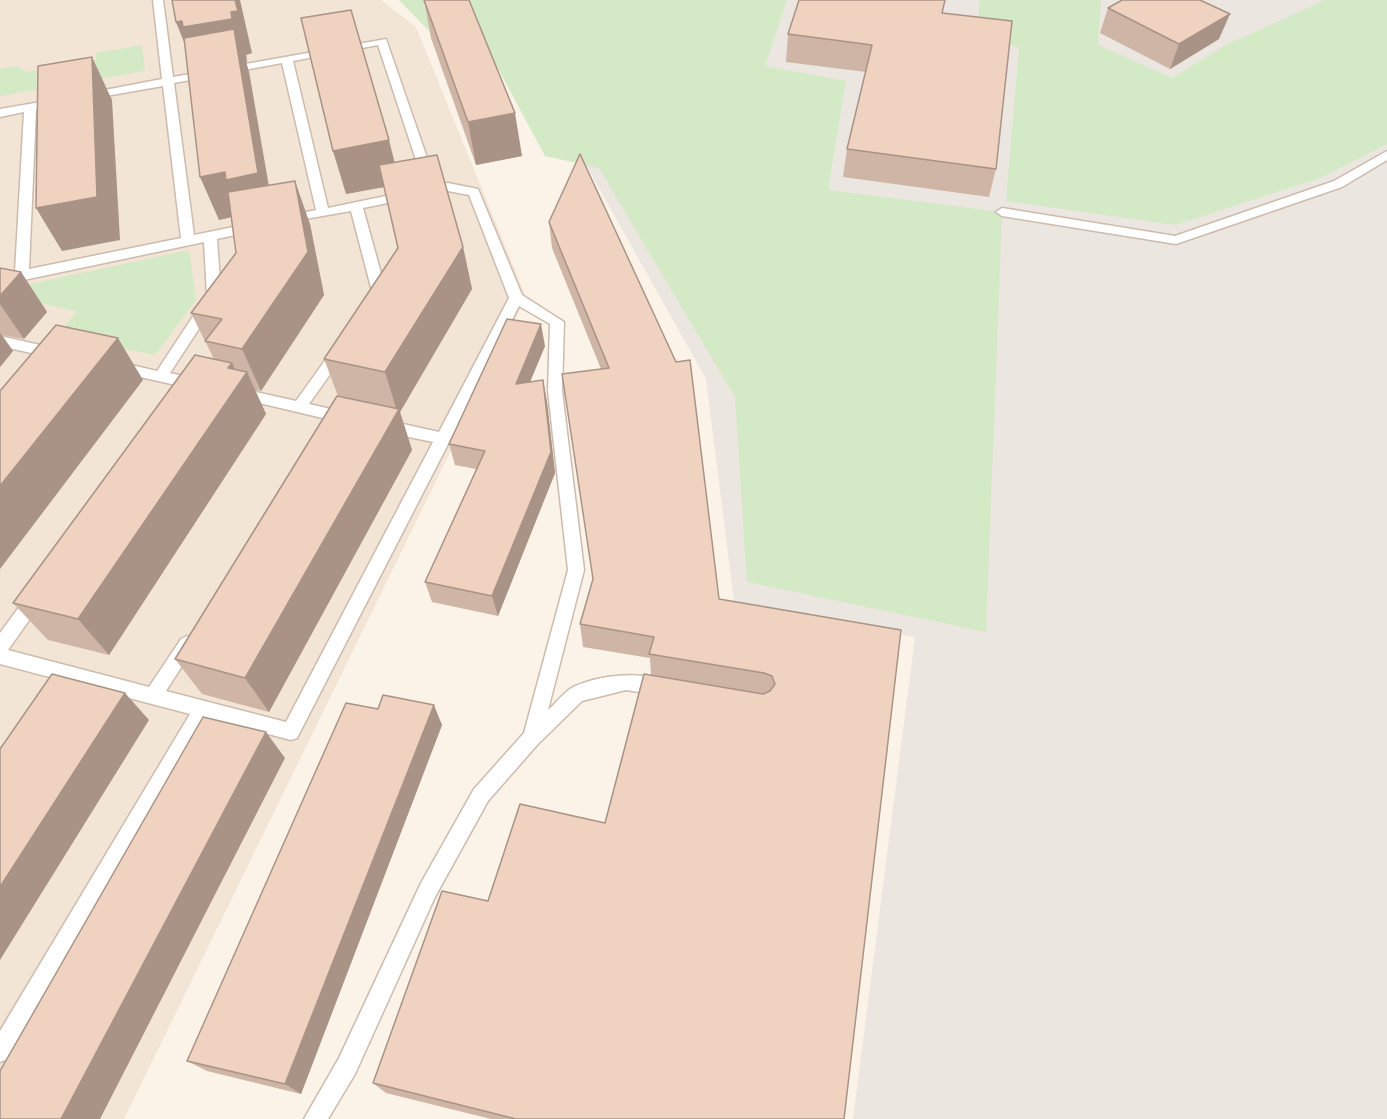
<!DOCTYPE html>
<html>
<head>
<meta charset="utf-8">
<style>
	body { margin:0 }
	canvas { display:block; background:#fbf3e7 }
</style>
</head>
<body>
<canvas width="1387" height="1119"></canvas>
<script>
const ctx = document.querySelector('canvas').getContext('2d');
ctx.lineJoin = 'round';
function paint(path, color) {
  ctx.fillStyle = color;
  ctx.fill(path, 'evenodd');
}
function stroke(path, color, width, dash) {
  ctx.strokeStyle = color;
  ctx.lineWidth = width;
  ctx.lineCap = dash ? 'butt' : 'round';
  ctx.setLineDash(dash || []);
  ctx.stroke(path);
}
const residential = new Path2D(`
	M 0,0 L 381,0 L 416,27 L 526,297 L 124,1119 L 0,1119 Z`);
const industrial = new Path2D(`
	M 407,0 L 1387,0 L 1387,1119 L 853,1119 L 915,637 L 734,601 L 706,379 L 539,81 Z`);
const green = new Path2D(`
	M 399,0 L 787,0 L 765,66 L 846,81 L 828,190 L 1002,212 L 986,632 L 747,582 L 735,397 L 599,168 L 545,156 L 474,24 L 430,32 Z
	M 980,0 L 1101,0 L 1098,45 L 1172,78 L 1224,46 L 1325,0 L 1387,0 L 1387,144 L 1320,178 L 1175,225 L 1006,201 L 1019,47 L 976,40 Z
	M 142,45 L 145,71 L 80,82 L 79,63 L 96,60 L 96,53 Z
	M 18,66 L 27,72 L 62,66 L 63,85 L 0,96 L 0,69 Z
	M 189,250 L 196,300 L 155,355 L 57,336 L 77,311 L 20,299 L 25,285 Z`);
const lane = new Path2D(`
	M 153,0 L 163,0 L 173,77 L 386,39 L 434,178 L 428,182 L 422,178 L 378,45 L 293,61 L 328,208 L 448,183 L 478,189 L 522,295 L 564,322 L 562,391 L 584,570 L 548,710 C 556,703 564,692 573,687 C 602,674 641,671 670,682 L 673,688 L 670,694 L 664,696 L 626,690 L 582,701 L 538,744 L 488,801 L 435,897 L 355,1074 L 328,1119 L 304,1119 L 339,1058 L 421,883 L 474,789 L 524,733 L 568,570 L 548,391 L 550,324 L 519,306 L 297,738 L 291,740 L 207,718 L 8,1059 L 0,1062 L 0,1031 L 190,714 L 0,664 L 0,633 L 30,592 L 36,590 L 42,592 L 44,597 L 42,602 L 8,650 L 149,687 L 181,639 L 187,636 L 193,639 L 196,644 L 166,691 L 286,722 L 433,442 L 385,432 L 377,426 L 385,420 L 439,432 L 509,298 L 469,195 L 448,191 L 363,208 L 387,295 L 380,305 L 375,307 L 368,302 L 373,295 L 351,211 L 282,223 L 282,217 L 316,210 L 282,63 L 174,83 L 194,235 L 253,223 L 259,227 L 258,230 L 217,239 L 221,295 L 170,373 L 203,381 L 205,385 L 203,389 L 198,390 L 118,372 L 111,367 L 118,362 L 157,371 L 207,295 L 204,242 L 0,285 L 0,275 L 15,272 L 24,112 L 0,117 L 0,109 L 58,99 L 64,102 L 36,110 L 29,269 L 181,238 L 163,86 L 89,99 L 83,96 L 89,93 L 162,79 Z
	M 1387,151 L 1387,160 L 1342,187 L 1176,244 L 1002,216 L 996,212 L 1002,208 L 1175,236 L 1334,181 Z
	M 0,336 L 58,349 L 65,354 L 58,359 L 0,346 Z
	M 341,344 L 348,349 L 309,404 L 353,414 L 355,418 L 353,422 L 348,424 L 238,398 L 231,393 L 238,388 L 296,401 L 336,345 Z`);
const wall = new Path2D(`
	M 424,0 L 469,0 L 522,156 L 476,165 L 431,38 Z
	M 1108,8 L 1219,39 L 1170,69 L 1100,33 Z
	M 942,13 L 996,169 L 989,197 L 843,177 L 847,149 L 866,72 L 786,62 L 788,34 Z
	M 176,22 L 252,53 L 246,55 L 247,61 L 246,62 L 249,72 L 269,186 L 310,224 L 324,295 L 261,391 L 255,390 L 266,414 L 109,655 L 48,640 L 13,603 L 214,359 L 191,313 L 236,253 L 231,217 L 219,220 L 185,44 Z
	M 394,163 L 463,247 L 472,289 L 400,412 L 412,450 L 269,712 L 202,694 L 175,659 L 338,396 L 324,359 L 398,248 L 384,187 L 346,194 Z
	M 549,222 L 719,599 L 901,630 L 844,1119 L 491,1119 L 386,1093 L 373,1083 L 488,901 L 605,823 L 651,675 L 650,658 L 583,647 L 580,624 L 593,580 L 601,369 L 552,248 Z
	M 0,268 L 21,272 L 47,312 L 24,339 L 2,335 L 13,351 L 0,367 Z
	M 545,346 L 530,382 L 543,380 L 547,402 L 555,473 L 498,616 L 432,602 L 425,582 L 476,469 L 455,465 L 449,444 Z
	M 378,709 L 442,725 L 301,1094 L 207,1071 L 187,1061 Z`);
const shadedWall = new Path2D(`
	M 235,0 L 240,0 L 252,53 L 246,55 L 247,61 L 246,62 L 249,72 L 274,217 L 241,215 L 219,220 L 200,177 L 193,64 L 176,22 L 231,12 Z
	M 1230,14 L 1219,39 L 1170,69 L 1179,44 Z
	M 92,57 L 112,100 L 120,240 L 62,251 L 36,208 Z
	M 515,113 L 522,156 L 476,165 L 468,122 Z
	M 389,140 L 400,184 L 346,194 L 333,151 Z
	M 295,181 L 310,224 L 324,295 L 261,391 L 242,349 Z
	M 463,247 L 472,289 L 400,412 L 412,450 L 269,712 L 245,678 L 397,411 L 385,372 Z
	M 21,272 L 47,312 L 24,339 L 0,304 L 0,296 Z
	M 541,324 L 545,346 L 520,406 L 516,384 Z
	M 0,333 L 13,351 L 0,367 Z
	M 118,338 L 143,380 L 0,569 L 0,486 Z
	M 232,363 L 241,381 L 247,372 L 266,414 L 109,655 L 78,619 Z
	M 543,380 L 547,402 L 555,473 L 498,616 L 492,596 Z
	M 125,693 L 149,720 L 0,960 L 0,887 Z
	M 434,705 L 442,725 L 301,1094 L 285,1084 Z
	M 266,732 L 285,758 L 100,1119 L 61,1119 Z`);
const building = new Path2D(`
	M 172,0 L 235,0 L 238,11 L 231,12 L 232,19 L 183,27 L 182,21 L 176,22 Z
	M 424,0 L 469,0 L 515,113 L 468,122 Z
	M 799,0 L 945,0 L 942,13 L 1012,21 L 996,169 L 847,149 L 872,45 L 788,34 Z
	M 1122,0 L 1200,0 L 1230,14 L 1179,44 L 1108,8 Z
	M 351,10 L 389,140 L 333,151 L 301,18 Z
	M 234,29 L 258,173 L 226,180 L 225,172 L 200,177 L 184,38 Z
	M 92,57 L 97,197 L 36,208 L 38,66 Z
	M 580,154 L 676,362 L 690,360 L 719,599 L 901,630 L 844,1119 L 516,1119 L 373,1083 L 442,891 L 488,901 L 520,804 L 605,823 L 644,674 L 763,694 L 770,691 L 775,684 L 772,676 L 764,673 L 649,654 L 654,637 L 580,624 L 593,579 L 562,374 L 609,368 L 549,222 Z
	M 437,155 L 463,247 L 385,372 L 324,359 L 398,248 L 379,165 Z
	M 295,181 L 308,252 L 242,349 L 205,341 L 222,319 L 191,313 L 236,253 L 228,192 Z
	M 0,268 L 21,272 L 0,296 Z
	M 507,319 L 541,324 L 516,384 L 543,380 L 551,452 L 492,596 L 425,582 L 485,451 L 449,444 Z
	M 56,325 L 118,338 L 0,486 L 0,391 Z
	M 195,355 L 232,363 L 228,368 L 247,372 L 78,619 L 13,603 Z
	M 337,396 L 399,409 L 245,678 L 175,659 Z
	M 52,674 L 125,693 L 0,887 L 0,749 Z
	M 383,695 L 434,705 L 285,1084 L 187,1061 L 346,703 L 378,709 Z
	M 203,717 L 266,732 L 61,1119 L 0,1119 L 0,1071 Z`);
paint(residential, '#f3e5d6');
paint(industrial, '#ece6e0');
paint(green, '#d4e9c6');
stroke(lane, '#cdbbae', 3);
paint(lane, '#fff');
paint(wall, '#ceb5a5');
paint(shadedWall, '#a89386');
paint(building, '#f0d2c0');
stroke(building, '#a89386', 1.5);
</script>
</body>
</html>
